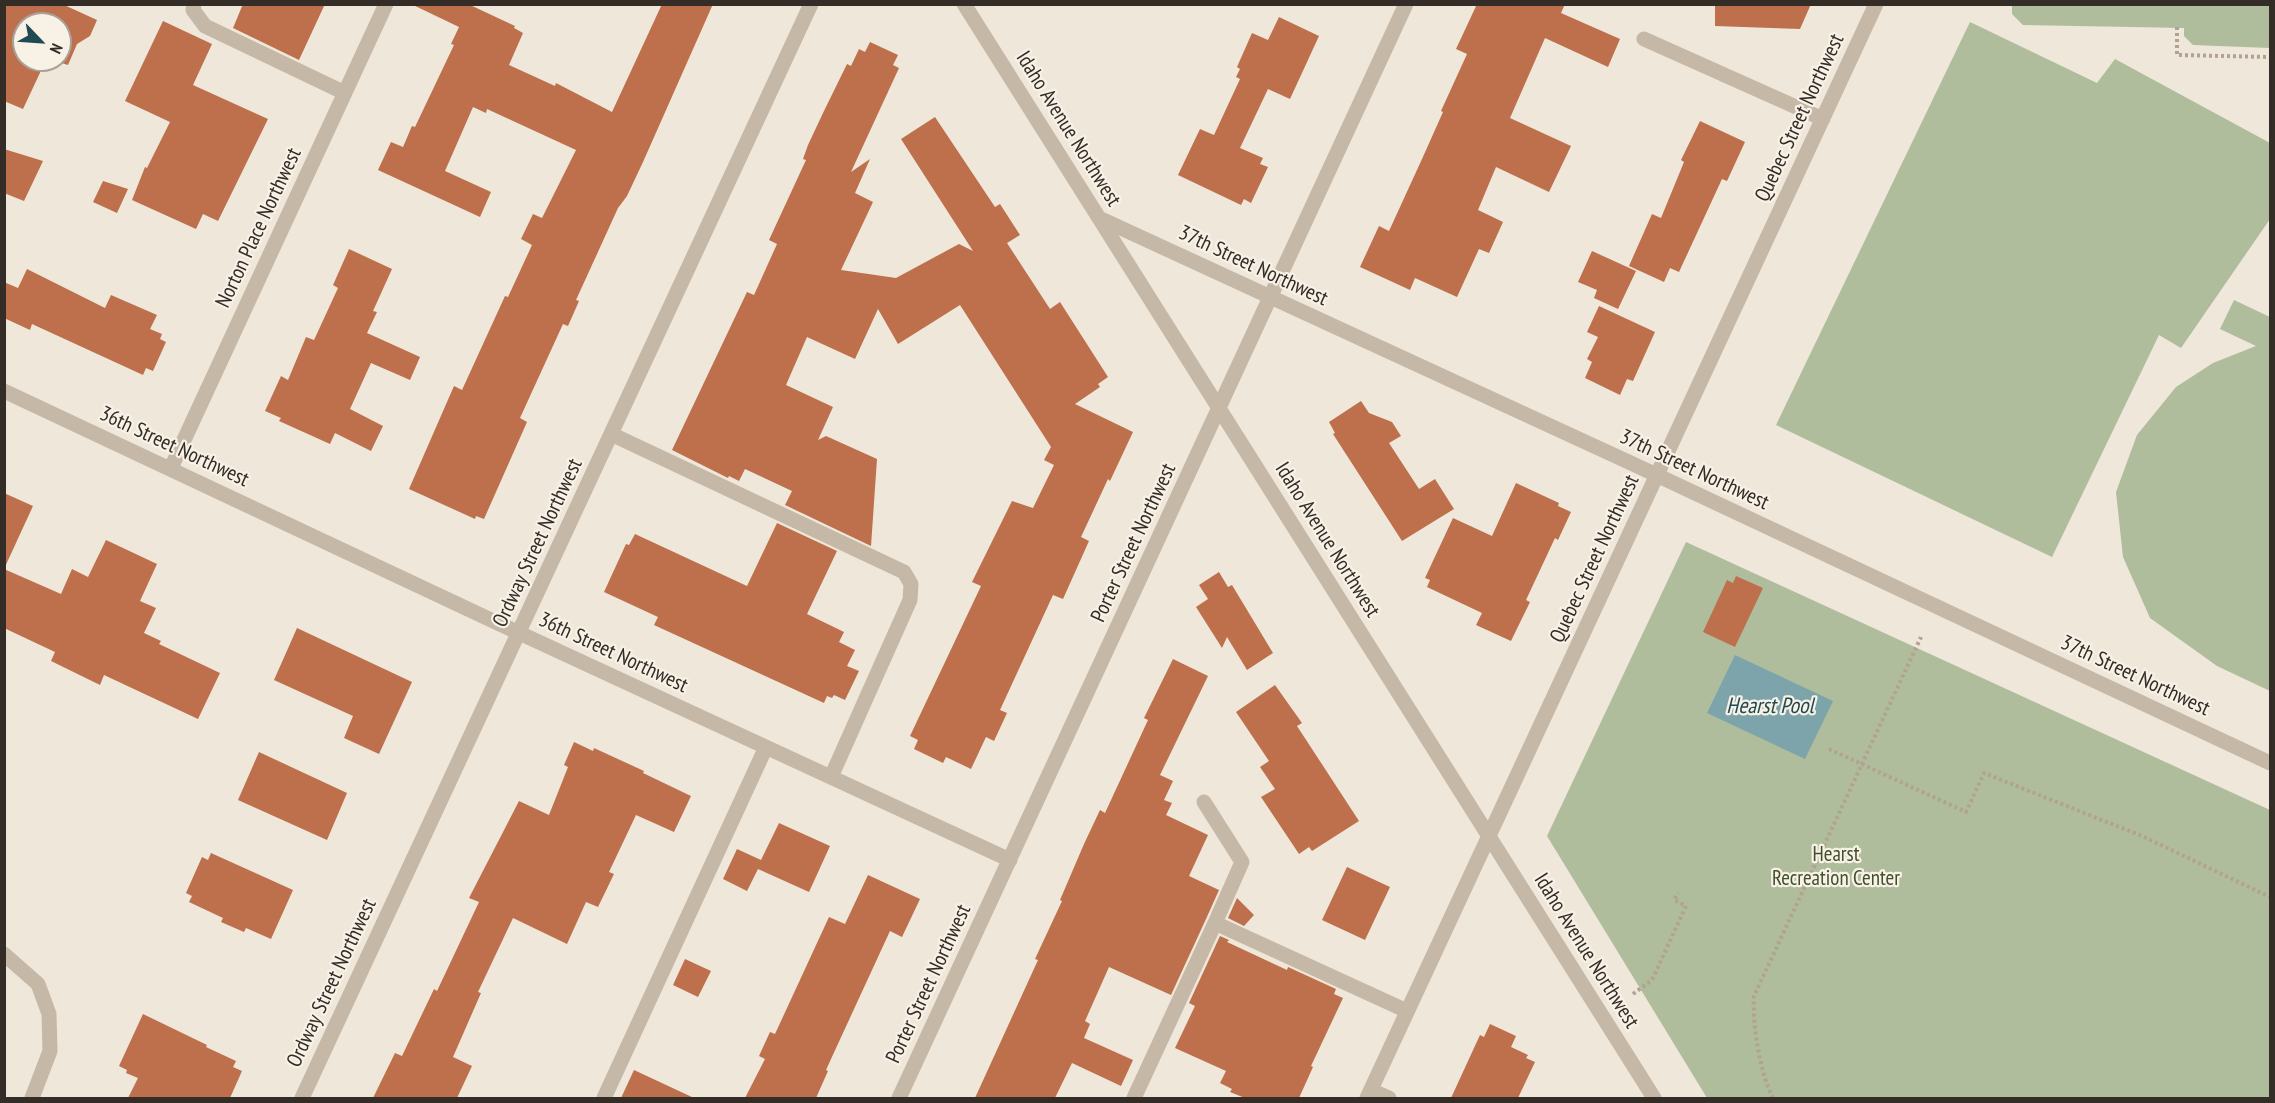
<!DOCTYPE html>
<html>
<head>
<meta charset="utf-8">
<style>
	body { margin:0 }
	#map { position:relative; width:2275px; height:1103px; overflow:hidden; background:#efe7da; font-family:"PT Sans Narrow",sans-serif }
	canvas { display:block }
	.frame { position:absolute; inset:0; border:6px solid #342c27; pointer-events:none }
	.north { position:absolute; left:12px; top:12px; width:60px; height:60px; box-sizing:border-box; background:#f8f1e6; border:2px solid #aaa29a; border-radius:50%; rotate:115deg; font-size:16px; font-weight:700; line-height:24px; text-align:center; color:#342c27 }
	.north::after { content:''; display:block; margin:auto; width:21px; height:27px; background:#204a52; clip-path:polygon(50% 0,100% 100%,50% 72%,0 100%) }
</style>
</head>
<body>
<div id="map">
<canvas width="2275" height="1103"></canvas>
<div class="frame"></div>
<div class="north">N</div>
</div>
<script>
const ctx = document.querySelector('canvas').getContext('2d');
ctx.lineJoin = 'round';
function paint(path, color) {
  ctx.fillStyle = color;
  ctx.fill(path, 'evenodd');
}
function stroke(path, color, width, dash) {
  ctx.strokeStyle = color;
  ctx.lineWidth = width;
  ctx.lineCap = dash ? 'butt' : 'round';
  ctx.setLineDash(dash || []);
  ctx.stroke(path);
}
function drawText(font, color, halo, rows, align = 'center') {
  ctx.font = font + ' "PT Sans Narrow",sans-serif';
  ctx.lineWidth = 4.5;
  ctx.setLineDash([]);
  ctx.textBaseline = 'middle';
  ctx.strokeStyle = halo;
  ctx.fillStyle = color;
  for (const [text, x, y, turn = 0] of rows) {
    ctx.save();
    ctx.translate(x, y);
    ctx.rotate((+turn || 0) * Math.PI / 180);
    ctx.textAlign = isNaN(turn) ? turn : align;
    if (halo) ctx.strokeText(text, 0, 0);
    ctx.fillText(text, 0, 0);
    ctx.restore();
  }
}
const green = new Path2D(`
	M 2012,5 L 2270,5 L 2270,48 L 2193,45 L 2184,36 L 2184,28 L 2023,25 L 2012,14 Z
	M 1970,22 L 2097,83 L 2115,59 L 2270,143 L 2270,219 L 2181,348 L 2159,335 L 2052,557 L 1776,425 Z
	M 2234,300 L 2270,317 L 2270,691 L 2217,666 L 2150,618 L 2123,557 L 2116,492 L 2137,435 L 2176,387 L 2213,363 L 2256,346 L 2220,329 Z
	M 1686,542 L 2270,810 L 2270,1098 L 1707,1098 L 1547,836 Z`);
const water = new Path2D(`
	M 1735,655 L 1833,701 L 1805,759 L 1707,713 Z`);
const building = new Path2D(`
	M 4,4 L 62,4 L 97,20 L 90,36 L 77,44 L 68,65 L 52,60 L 60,60 L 60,24 L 24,24 L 24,60 L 46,60 L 23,109 L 4,101 Z
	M 243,4 L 325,4 L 299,60 L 233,28 Z
	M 411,4 L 468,4 L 515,26 L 514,28 L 523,33 L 509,65 L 555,86 L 556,83 L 612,112 L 662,4 L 713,4 L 643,162 L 627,196 L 618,208 L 576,300 L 579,301 L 568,326 L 563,324 L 520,418 L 527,422 L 484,519 L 476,516 L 475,519 L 409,489 L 454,386 L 462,390 L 505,296 L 508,297 L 532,245 L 521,239 L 533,214 L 542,218 L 576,150 L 487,109 L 486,113 L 473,107 L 445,171 L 491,192 L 480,217 L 378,170 L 391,142 L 403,147 L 412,126 L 415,127 L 454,45 L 451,44 L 459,27 Z
	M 1477,4 L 1565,4 L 1561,13 L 1620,39 L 1608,67 L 1545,38 L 1510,118 L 1571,146 L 1549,192 L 1496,167 L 1478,210 L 1503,222 L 1489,253 L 1479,249 L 1457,297 L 1415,278 L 1410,290 L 1360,267 L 1379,226 L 1389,231 L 1422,159 L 1443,112 L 1441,111 L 1467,54 L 1456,49 Z
	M 1715,4 L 1811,4 L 1800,29 L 1715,26 Z
	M 1279,17 L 1319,36 L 1290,99 L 1268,89 L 1240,148 L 1263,158 L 1260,164 L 1268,167 L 1251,203 L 1244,199 L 1241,205 L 1178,175 L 1200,129 L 1214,135 L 1240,79 L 1236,77 L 1240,69 L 1237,67 L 1252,33 L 1268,40 Z
	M 163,21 L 212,44 L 193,85 L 268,119 L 218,221 L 203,214 L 196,229 L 132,200 L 145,167 L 147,168 L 170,122 L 125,101 Z
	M 870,42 L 898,55 L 893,65 L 899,68 L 851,172 L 870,159 L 855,193 L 873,202 L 841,270 L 896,278 L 959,244 L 973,251 L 901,139 L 935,117 L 995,207 L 1000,204 L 1020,235 L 1007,243 L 1050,309 L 1060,302 L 1108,377 L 1098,384 L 1100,387 L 1075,404 L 1133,432 L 1110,481 L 1108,479 L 1081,537 L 1089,541 L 1063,599 L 1053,595 L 1000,710 L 1007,713 L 994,741 L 986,737 L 971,769 L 946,757 L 943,763 L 914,749 L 918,740 L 910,736 L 981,586 L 972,582 L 1012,501 L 1033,508 L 1054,465 L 1044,460 L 1051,447 L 960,305 L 898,344 L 878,309 L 855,359 L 807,337 L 786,385 L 833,407 L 818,440 L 826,436 L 877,459 L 871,546 L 785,505 L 792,491 L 745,469 L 739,481 L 729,476 L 728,478 L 672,450 L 747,292 L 754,295 L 777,244 L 769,240 L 806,160 L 803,159 L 808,145 L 823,113 L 847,64 L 851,66 L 859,49 L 865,52 Z
	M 1700,121 L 1745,142 L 1727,181 L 1722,179 L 1679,272 L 1670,268 L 1664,282 L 1629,266 L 1652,214 L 1661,218 L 1684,162 L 1681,160 Z
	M 4,149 L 43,161 L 24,201 L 4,193 Z
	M 103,181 L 128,189 L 117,213 L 93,202 Z
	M 349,249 L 392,269 L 373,311 L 377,312 L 367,333 L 420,357 L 410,380 L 371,363 L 350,409 L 383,426 L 371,451 L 335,433 L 330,444 L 279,421 L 281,418 L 265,411 L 281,376 L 288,380 L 306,337 L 314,340 L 338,288 L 333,285 Z
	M 1592,251 L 1636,271 L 1618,309 L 1594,298 L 1597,290 L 1578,282 Z
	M 27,269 L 105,308 L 111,295 L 157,315 L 150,329 L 162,334 L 160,339 L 166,342 L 153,371 L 146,368 L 143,375 L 32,324 L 30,330 L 4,318 L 4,282 L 18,288 Z
	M 1599,306 L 1655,332 L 1633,381 L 1627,379 L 1620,395 L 1585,378 L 1592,362 L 1587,359 L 1598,337 L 1587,332 Z
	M 1361,401 L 1369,413 L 1392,422 L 1401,436 L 1389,443 L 1419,489 L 1435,479 L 1454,509 L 1402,541 L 1333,434 L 1335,433 L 1329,422 Z
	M 1516,483 L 1559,503 L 1558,506 L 1571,512 L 1558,540 L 1555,538 L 1526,600 L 1530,602 L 1511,641 L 1476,625 L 1482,613 L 1427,587 L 1430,580 L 1425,578 L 1453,518 L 1492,536 Z
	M 4,493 L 33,506 L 4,569 Z
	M 777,523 L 837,551 L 807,614 L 844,632 L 839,642 L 855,650 L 847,666 L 859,671 L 845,700 L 834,695 L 832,698 L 827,696 L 824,703 L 654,625 L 658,617 L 604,592 L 626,544 L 629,545 L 635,534 L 747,586 Z
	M 106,540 L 157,564 L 140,601 L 156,608 L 144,633 L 161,641 L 159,644 L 220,673 L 198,719 L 104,675 L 100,685 L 51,661 L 55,652 L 4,628 L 4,569 L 61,594 L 72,569 L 88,577 Z
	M 1219,572 L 1228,587 L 1232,585 L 1273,653 L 1247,670 L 1227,637 L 1222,648 L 1196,607 L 1208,599 L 1199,585 Z
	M 1736,576 L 1763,588 L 1735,647 L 1703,632 L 1727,580 L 1733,583 Z
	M 297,628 L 412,682 L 379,754 L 344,738 L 353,716 L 274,680 Z
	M 1173,659 L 1208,676 L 1160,775 L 1173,781 L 1164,800 L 1172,803 L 1166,815 L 1208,835 L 1189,876 L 1219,890 L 1206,919 L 1171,995 L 1109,967 L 1085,1021 L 1090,1024 L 1084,1038 L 1133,1060 L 1121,1086 L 1072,1063 L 1055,1098 L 975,1098 L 1038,960 L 1035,959 L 1062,901 L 1060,900 L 1084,844 L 1100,810 L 1105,813 L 1148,720 L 1144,718 Z
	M 1275,685 L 1302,723 L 1297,726 L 1359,821 L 1312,851 L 1309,847 L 1299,854 L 1261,797 L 1275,789 L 1260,767 L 1269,761 L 1236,712 Z
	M 574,742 L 593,751 L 594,748 L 644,771 L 643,773 L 691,796 L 674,832 L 636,815 L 609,872 L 614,874 L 598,907 L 586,902 L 567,944 L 513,918 L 478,992 L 481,993 L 453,1057 L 472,1066 L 457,1098 L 373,1098 L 395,1053 L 402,1056 L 434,989 L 437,991 L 479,902 L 469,898 L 519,801 L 549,815 L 568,767 L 564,765 Z
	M 259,752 L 347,793 L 327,840 L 238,800 Z
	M 779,823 L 830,846 L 809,892 L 758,869 L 747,891 L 723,879 L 737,849 L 761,860 Z
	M 211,853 L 293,890 L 271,939 L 246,928 L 244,932 L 221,922 L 223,918 L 189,902 L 192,896 L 186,893 L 202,857 L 208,860 Z
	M 1347,867 L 1390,887 L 1365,940 L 1322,920 Z
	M 868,875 L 920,899 L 902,937 L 890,931 L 831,1059 L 826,1070 L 828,1071 L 816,1098 L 745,1098 L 765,1059 L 759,1056 L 770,1032 L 775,1034 L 829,917 L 845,924 Z
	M 1237,898 L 1254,915 L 1244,926 L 1228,918 Z
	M 1220,936 L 1229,940 L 1227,942 L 1287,970 L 1288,967 L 1336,989 L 1334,994 L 1343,998 L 1311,1066 L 1313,1067 L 1299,1098 L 1245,1098 L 1230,1092 L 1232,1089 L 1220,1083 L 1226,1071 L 1175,1048 L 1195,1006 L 1189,1003 Z
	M 685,959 L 711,971 L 698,997 L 673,985 Z
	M 143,1014 L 207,1045 L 206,1047 L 236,1061 L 233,1067 L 242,1071 L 230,1098 L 128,1098 L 138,1078 L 126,1073 L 127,1070 L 119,1066 Z
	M 1490,1024 L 1516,1036 L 1511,1047 L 1528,1055 L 1526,1058 L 1535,1062 L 1518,1098 L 1451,1098 L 1480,1035 L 1484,1037 Z
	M 634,1070 L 694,1098 L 621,1098 Z`);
const path = new Path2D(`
	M 2177,27 L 2177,55 L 2270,57
	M 1829,749 L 1966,812 L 1984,773 L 2142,836 L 2270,897
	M 1633,994 L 1652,980 L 1686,906 L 1674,900 L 1678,893
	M 1773,1098 C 1760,1074 1752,1023 1754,996 L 1921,637`);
const minor = new Path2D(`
	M 194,4 L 193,10 L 205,26 L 345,93
	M 964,4 L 1654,1098
	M 1644,39 L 1823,119
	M 1099,218 L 1633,464 L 2270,763
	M 4,391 L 489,619 L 1010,860
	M 611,434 L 904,572 L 911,584 L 910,600 L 831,777
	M 171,468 L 386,4
	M 1204,802 L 1242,862 L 1215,923
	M 4,954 L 38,984 L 49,1014 L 50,1051 L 32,1098
	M 1371,1090 L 1389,1098
	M 302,1098 L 811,4
	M 604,1098 L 766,747
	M 899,1098 L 1406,4
	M 1134,1098 L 1215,923 L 1407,1011
	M 1367,1098 L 1876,4`);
const streetNames = [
	["Quebec Street Northwest",1800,118,-65],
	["Idaho Avenue Northwest",1068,129,58],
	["Norton Place Northwest",259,228,-65],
	["37th Street Northwest",1253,266,25],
	["36th Street Northwest",174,447,25],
	["37th Street Northwest",1694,470,25],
	["Idaho Avenue Northwest",1327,540,58],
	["Ordway Street Northwest",538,543,-65],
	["Porter Street Northwest",1134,543,-65],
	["Quebec Street Northwest",1595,559,-65],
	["36th Street Northwest",613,653,25],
	["37th Street Northwest",2135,676,25],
	["Idaho Avenue Northwest",1586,951,58],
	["Ordway Street Northwest",332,983,-65],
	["Porter Street Northwest",929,984,-65]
];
const parkNames = [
	["Hearst",1836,855],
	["Recreation Center",1836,879]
];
const waterNames = [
	["Hearst Pool",1770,707]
];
paint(green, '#afbd9c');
paint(water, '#7ca4aa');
paint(building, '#bd704b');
stroke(path, '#b2a292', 4, [3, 3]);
stroke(minor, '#c6b8a7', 15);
drawText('21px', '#342c27', '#f8f1e6', streetNames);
drawText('21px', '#40502d', '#f8f1e6', parkNames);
drawText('italic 22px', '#204a52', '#f8f1e6', waterNames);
</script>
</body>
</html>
